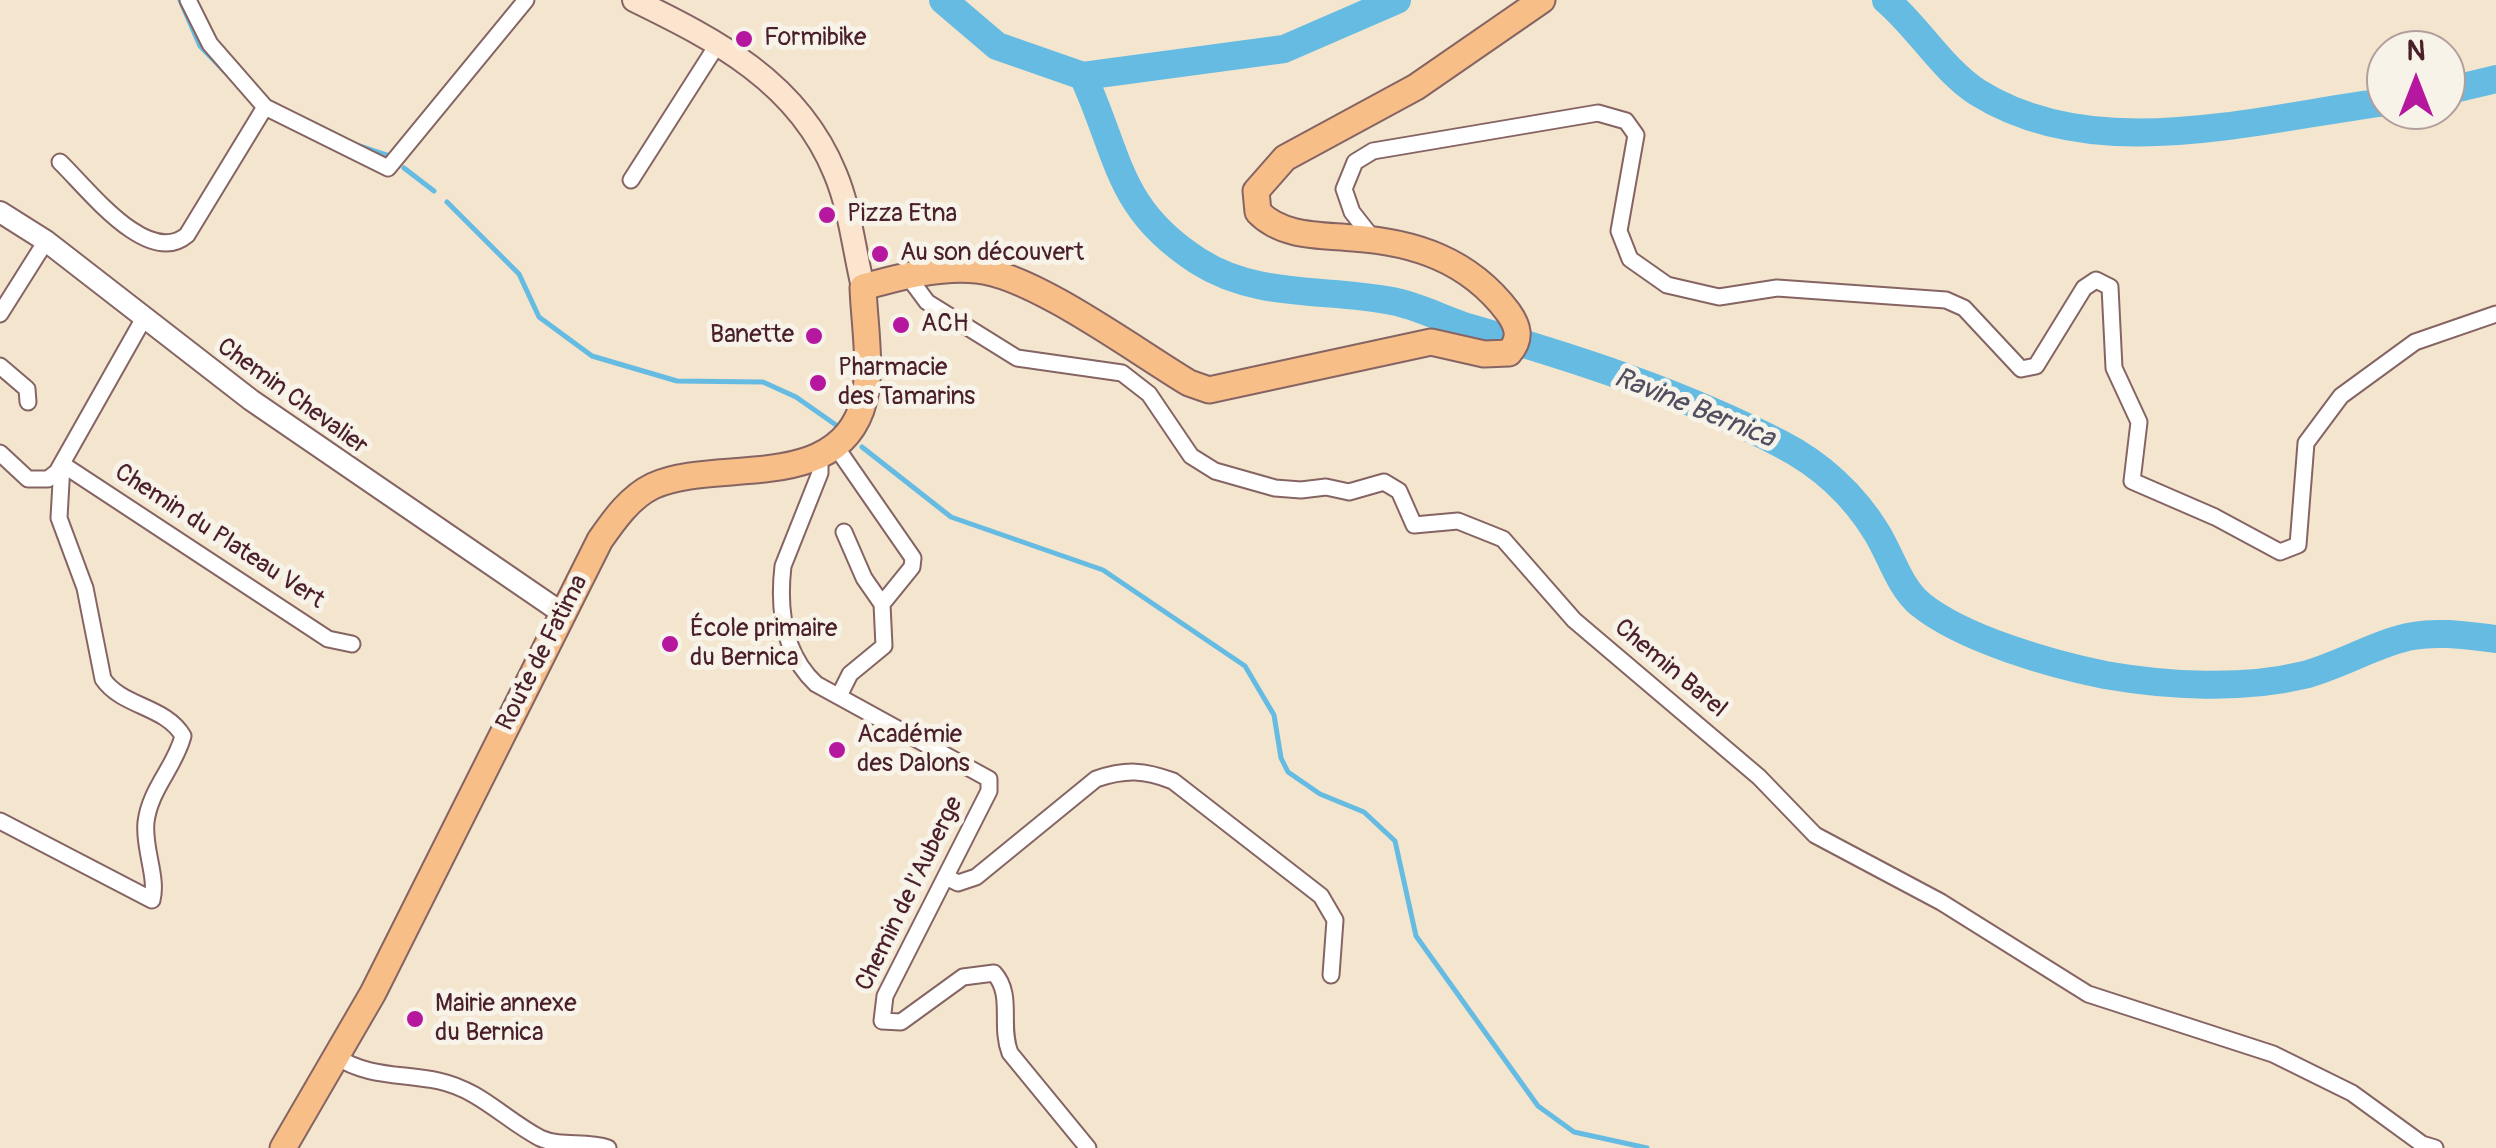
<!DOCTYPE html>
<html>
<head>
<meta charset="utf-8">
<style>
	body { margin:0 }
	#map { position:relative; width:2496px; height:1148px; overflow:hidden; background:#f4e5ce; font-family:Pangolin,sans-serif }
	canvas { display:block }
	.north { position:absolute; left:2366px; top:30px; width:100px; height:100px; box-sizing:border-box; background:#f7f3e8; border:2px solid #b29e9c; border-radius:50%; rotate:0deg; font-size:28px; font-weight:700; line-height:40px; text-align:center; color:#4a1f2b }
	.north::after { content:''; display:block; margin:auto; width:35px; height:45px; background:#b5179e; clip-path:polygon(50% 0,100% 100%,50% 72%,0 100%) }
</style>
</head>
<body>
<div id="map">
<canvas width="2496" height="1148"></canvas>
<div class="north">N</div>
</div>
<script>
const ctx = document.querySelector('canvas').getContext('2d');
ctx.lineJoin = 'round';
function stroke(path, color, width, dash) {
  ctx.strokeStyle = color;
  ctx.lineWidth = width;
  ctx.lineCap = dash ? 'butt' : 'round';
  ctx.setLineDash(dash || []);
  ctx.stroke(path);
}
function drawText(font, color, halo, rows, align = 'center') {
  ctx.font = font + ' Pangolin,sans-serif';
  ctx.lineWidth = 10;
  ctx.setLineDash([]);
  ctx.textBaseline = 'middle';
  ctx.strokeStyle = halo;
  ctx.fillStyle = color;
  for (const [text, x, y, turn = 0] of rows) {
    ctx.save();
    ctx.translate(x, y);
    ctx.rotate((+turn || 0) * Math.PI / 180);
    ctx.textAlign = isNaN(turn) ? turn : align;
    if (halo) ctx.strokeText(text, 0, 0);
    ctx.fillText(text, 0, 0);
    ctx.restore();
  }
}
const stream = new Path2D(`
	M 180,0 L 200,46 L 232,79
	M 357,145 L 387,155
	M 404,168 L 434,191
	M 447,202 L 519,274 L 539,317 L 592,356 L 677,381 L 763,382 L 796,397 L 836,425
	M 862,447 L 951,517 L 1103,570 L 1245,666 L 1274,715 L 1281,758 L 1288,772 L 1320,794 L 1364,812 L 1395,841 L 1416,936 L 1538,1106 L 1574,1132 L 1647,1148`);
const river = new Path2D(`
	M 943,0 L 997,46 L 1083,76 C 1120,157 1117,209 1198,261 C 1257,299 1327,288 1392,301 C 1419,306 1444,320 1470,328 C 1575,358 1683,393 1781,444 C 1820,464 1854,495 1877,533 C 1891,556 1899,586 1920,604 C 1963,639 2051,664 2105,675 C 2168,686 2242,690 2304,675 C 2339,666 2381,641 2413,636 C 2441,631 2469,636 2496,639
	M 1886,0 C 1918,27 1942,69 1977,92 C 2096,167 2257,118 2386,102
	M 1083,76 L 1284,49 L 1397,0
	M 2446,91 L 2496,79`);
const minor = new Path2D(`
	M 188,0 L 210,44 L 265,107 L 388,168 L 526,0
	M 60,162 C 88,189 148,268 187,235 L 265,107
	M 631,180 L 719,42
	M 1374,240 L 1352,212 L 1344,189 L 1355,162 L 1373,151 L 1598,113 L 1626,121 L 1636,135 L 1619,231 L 1630,259 L 1667,285 L 1719,297 L 1777,288 L 1946,300 L 1964,308 L 2021,369 L 2036,366 L 2084,288 L 2096,280 L 2110,287 L 2114,368 L 2139,422 L 2132,481 L 2215,517 L 2280,552 L 2298,545 L 2306,443 L 2341,396 L 2415,342 L 2496,314
	M 907,275 L 927,302 L 1017,358 L 1122,373 L 1149,394 L 1191,456 L 1215,471 L 1275,488 L 1301,490 L 1326,487 L 1349,492 L 1384,482 L 1399,491 L 1414,525 L 1458,521 L 1503,539 L 1574,620 L 1759,777 L 1815,835 L 1941,902 L 2088,994 L 2273,1054 L 2352,1093 L 2422,1144 L 2435,1148
	M 0,314 L 46,241
	M 0,366 L 27,389 L 28,402
	M 834,444 L 913,558 L 912,567 L 882,604
	M 0,453 L 28,479 L 48,479 L 57,472 L 144,318
	M 820,453 L 820,473 L 783,566 C 778,609 784,654 816,684 L 989,779 L 989,791 L 885,996 L 882,1021 L 901,1022 L 963,977 L 994,973 C 1014,995 999,1025 1010,1053 L 1088,1148
	M 62,464 L 328,639 L 352,644
	M 839,696 L 850,674 L 884,646 L 882,604 L 864,578 L 844,532
	M 0,821 L 152,900 C 158,877 143,848 146,822 C 150,789 175,767 183,736 C 166,706 122,707 103,679 L 85,588 L 59,518 L 62,464
	M 946,877 L 958,883 L 976,877 L 1096,779 C 1126,769 1144,770 1173,781 L 1321,896 L 1335,920 L 1331,975
	M 335,1056 C 369,1078 401,1073 439,1081 C 480,1090 504,1119 540,1138 C 562,1148 585,1140 608,1148`);
const tertiary = new Path2D(`
	M 0,212 L 46,241 L 251,400 L 562,613`);
const secondary = new Path2D(`
	M 634,0 C 716,40 798,82 835,173 C 850,208 854,250 863,287`);
const primary = new Path2D(`
	M 283,1148 L 373,993 L 600,540 C 614,520 630,497 653,486 C 713,458 831,493 861,410 C 874,374 864,324 863,287 C 900,277 939,266 977,270 C 1033,275 1137,352 1189,383 L 1209,390 L 1431,342 L 1484,354 L 1509,353 C 1522,338 1518,326 1508,312 C 1469,260 1414,242 1353,238 C 1320,235 1282,237 1258,212 L 1256,191 L 1285,158 L 1416,87 L 1542,0`);
const markers = [
	[744,39,10,"#b5179e"],
	[827,215,10,"#b5179e"],
	[880,254,10,"#b5179e"],
	[901,325,10,"#b5179e"],
	[814,336,10,"#b5179e"],
	[818,383,10,"#b5179e"],
	[670,644,10,"#b5179e"],
	[837,750,10,"#b5179e"],
	[415,1019,10,"#b5179e"]
];
const poiNames = [
	["Formibike",764,39],
	["Pizza Etna",847,215],
	["Au son découvert",900,254],
	["ACH",921,325],
	["Banette",794,336,"right"],
	["Pharmacie",838,369],
	["des Tamarins",838,398],
	["École primaire",690,630],
	["du Bernica",690,659],
	["Académie",857,736],
	["des Dalons",857,765],
	["Mairie annexe",435,1005],
	["du Bernica",435,1034]
];
const streetNames = [
	["Chemin Chevalier",292,397,36],
	["Chemin du Plateau Vert",219,537,33],
	["Route de Fatima",543,653,-63],
	["Chemin Barel",1670,669,40],
	["Chemin de l'Auberge",910,894,-64]
];
const waterNames = [
	["Ravine Bernica",1694,409,22]
];
stroke(stream, '#66bbe2', 5);
stroke(river, '#66bbe2', 28);
stroke(minor, '#866464', 19);
stroke(tertiary, '#866464', 24);
stroke(secondary, '#866464', 26);
stroke(primary, '#866464', 29);
stroke(minor, '#fff', 15);
stroke(tertiary, '#fff', 20);
stroke(secondary, '#fce5cf', 22);
stroke(primary, '#f7be88', 25);
for (const [x, y, r, color] of markers) {
  const dot = new Path2D();
  dot.arc(x, y, r, 0, 2 * Math.PI);
  ctx.fillStyle = color;
  ctx.fill(dot);
  stroke(dot, '#f7f3e8', 4);
}
drawText('25px', '#4a1f2b', '#f7f3e8', poiNames, 'left');
drawText('25px', '#4a1f2b', '#f7f3e8', streetNames);
drawText('italic 28px', '#524e62', '#f7f3e8', waterNames);
</script>
</body>
</html>
